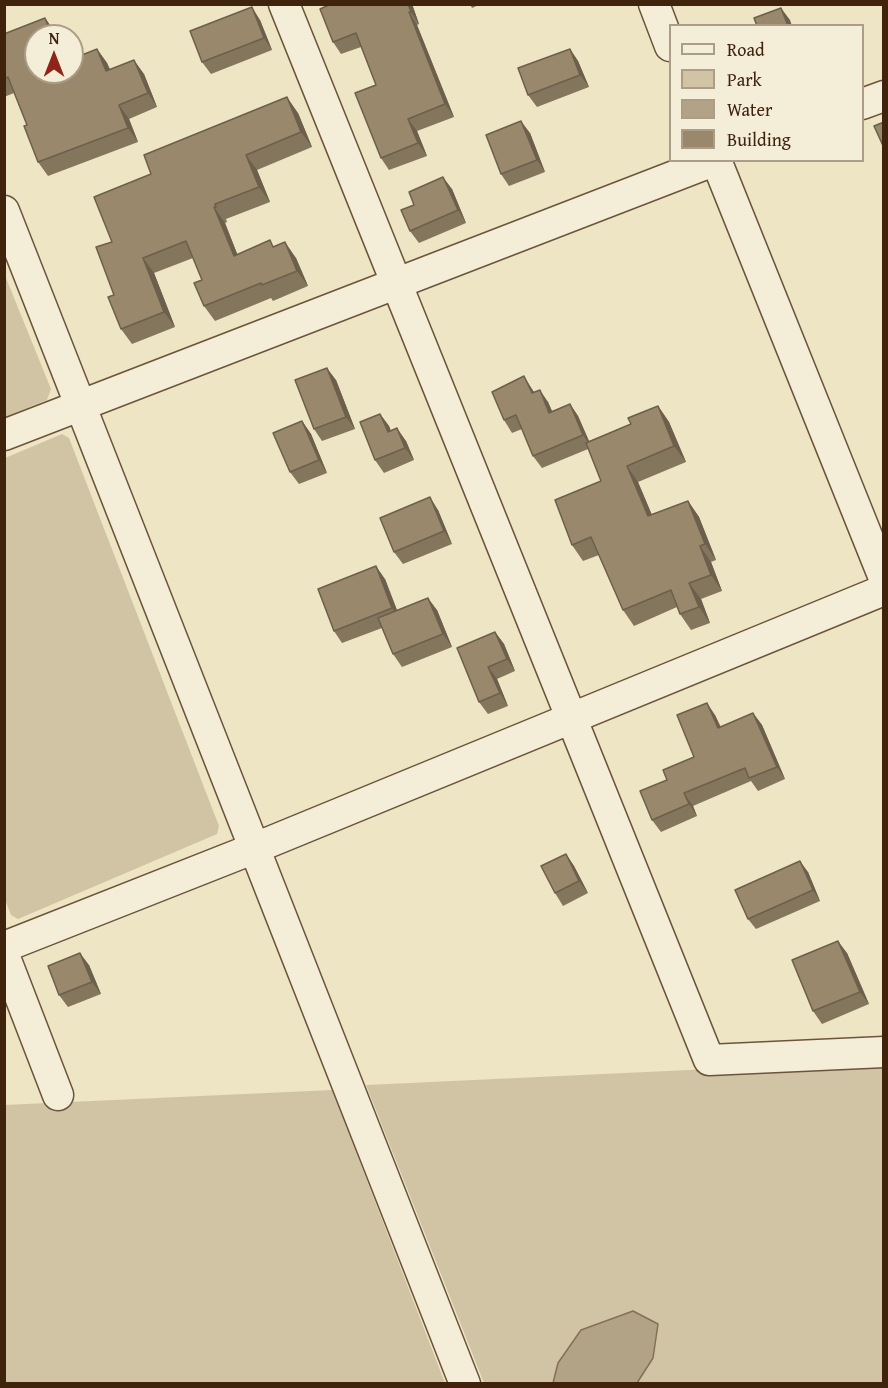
<!DOCTYPE html>
<html>
<head>
<meta charset="utf-8">
<style>
	body { margin:0 }
	#map { position:relative; width:888px; height:1388px; overflow:hidden; background:#eee5c4; font-family:"Gentium Book Plus",serif }
	canvas { display:block }
	.frame { position:absolute; inset:0; border:6px solid #40230d; pointer-events:none }
	.legend { position:absolute; left:669px; top:24px; width:195px; height:138px; box-sizing:border-box; background:#f4eed9; border:2px solid #ac9d87; margin:0; padding:8px 10px; list-style:none; font-size:18px; color:#40230d }
	.legend li { display:flex; align-items:center; gap:12px; height:30px }
	.legend b { width:30px; border:2px solid #ac9d87 }
	.north { position:absolute; left:24px; top:24px; width:60px; height:60px; box-sizing:border-box; background:#f4eed9; border:2px solid #ac9d87; border-radius:50%; rotate:0deg; font-size:16px; font-weight:700; line-height:24px; text-align:center; color:#40230d }
	.north::after { content:''; display:block; margin:auto; width:21px; height:27px; background:#8f2418; clip-path:polygon(50% 0,100% 100%,50% 72%,0 100%) }
</style>
</head>
<body>
<div id="map">
<canvas width="888" height="1388"></canvas>
<div class="frame"></div>
<ul class="legend">
<li><b style="height:8px;background:#f4eed9"></b>Road</li>
<li><b style="height:16px;background:#d0c4a5"></b>Park</li>
<li><b style="height:16px;background:#b3a386"></b>Water</li>
<li><b style="height:16px;background:#9a886c"></b>Building</li>
</ul>
<div class="north">N</div>
</div>
<script>
const ctx = document.querySelector('canvas').getContext('2d');
ctx.lineJoin = 'round';
function paint(path, color) {
  ctx.fillStyle = color;
  ctx.fill(path, 'evenodd');
}
function stroke(path, color, width, dash) {
  ctx.strokeStyle = color;
  ctx.lineWidth = width;
  ctx.lineCap = dash ? 'butt' : 'round';
  ctx.setLineDash(dash || []);
  ctx.stroke(path);
}
const green = new Path2D(`
	M 4,273 L 51,389 L 47,400 L 5,417 Z
	M 62,434 L 69,438 L 219,826 L 217,834 L 18,919 L 11,915 L 4,897 L 5,458 Z
	M 883,1061 L 883,1383 L 484,1383 L 366,1085 Z
	M 332,1090 L 445,1383 L 5,1383 L 4,1105 Z`);
const water = new Path2D(`
	M 633,1311 L 658,1324 L 653,1358 L 637,1383 L 553,1383 L 558,1363 L 581,1330 Z`);
const minor = new Path2D(`
	M 284,4 L 709,1060 L 884,1052
	M 654,4 L 670,46
	M 862,104 L 884,96
	M 716,160 L 884,578
	M 4,211 L 465,1384
	M 4,435 L 716,160
	M 4,947 L 255,848 L 884,590
	M 4,955 L 58,1095`);
const wall = new Path2D(`
	M 412,4 L 419,24 L 417,25 L 454,117 L 417,131 L 427,156 L 389,170 L 381,158 L 376,85 L 361,47 L 341,54 L 333,42 Z
	M 470,4 L 481,4 L 472,8 Z
	M 45,18 L 55,32 L 56,36 L 36,36 L 36,72 L 97,49 L 107,63 L 110,69 L 144,74 L 157,107 L 129,119 L 138,142 L 48,176 L 38,162 L 27,125 L 14,93 L 4,97 L 4,34 Z
	M 260,20 L 272,50 L 211,74 L 202,62 Z
	M 570,49 L 578,61 L 589,87 L 537,107 L 528,95 Z
	M 298,113 L 312,147 L 257,170 L 270,202 L 226,219 L 227,222 L 225,223 L 237,254 L 275,247 L 296,258 L 308,286 L 273,301 L 271,298 L 215,321 L 204,306 L 202,280 L 193,258 L 154,273 L 175,327 L 132,344 L 121,329 L 114,295 L 112,242 Z
	M 530,133 L 545,172 L 509,186 L 501,174 Z
	M 452,189 L 466,223 L 419,243 L 410,231 Z
	M 336,380 L 355,429 L 322,441 L 314,429 Z
	M 532,389 L 534,392 L 548,402 L 552,411 L 570,404 L 578,416 L 589,441 L 631,424 L 658,406 L 669,422 L 686,462 L 638,482 L 652,515 L 688,501 L 699,517 L 716,560 L 711,562 L 722,591 L 701,599 L 710,623 L 691,630 L 680,614 L 677,607 L 634,626 L 623,610 L 599,555 L 583,561 L 572,545 L 601,481 L 588,449 L 542,468 L 533,456 L 522,429 L 512,433 L 504,420 Z
	M 380,414 L 389,426 L 391,431 L 406,441 L 414,460 L 384,473 L 375,460 Z
	M 302,421 L 311,434 L 327,473 L 299,484 L 290,472 Z
	M 438,510 L 452,544 L 403,564 L 394,552 Z
	M 385,579 L 397,610 L 437,610 L 452,647 L 402,667 L 393,654 L 382,628 L 342,643 L 334,631 Z
	M 495,632 L 504,644 L 515,671 L 497,679 L 508,706 L 488,714 L 479,702 Z
	M 753,713 L 762,725 L 785,779 L 758,791 L 751,781 L 693,806 L 697,816 L 661,832 L 652,820 L 667,780 L 694,757 L 715,715 L 721,727 Z
	M 566,854 L 574,866 L 588,893 L 563,906 L 555,893 Z
	M 808,872 L 820,901 L 756,929 L 748,919 Z
	M 847,953 L 869,1004 L 822,1024 L 813,1011 Z
	M 89,965 L 101,994 L 68,1007 L 59,995 Z`);
const shadedWall = new Path2D(`
	M 408,4 L 412,4 L 419,24 L 411,12 Z
	M 252,7 L 260,20 L 272,50 L 264,38 Z
	M 781,8 L 790,20 L 792,26 L 788,26 Z
	M 409,12 L 417,25 L 454,117 L 445,104 Z
	M 45,18 L 55,32 L 56,36 L 52,36 Z
	M 97,49 L 107,63 L 116,85 L 106,71 Z
	M 570,49 L 578,61 L 589,87 L 580,75 Z
	M 134,60 L 144,74 L 157,107 L 148,93 Z
	M 287,97 L 298,113 L 312,147 L 301,132 Z
	M 119,105 L 129,119 L 138,142 L 128,128 Z
	M 408,119 L 417,131 L 427,156 L 418,143 Z
	M 521,121 L 530,133 L 545,172 L 537,160 Z
	M 246,155 L 257,170 L 270,202 L 259,187 Z
	M 443,177 L 452,189 L 466,223 L 458,210 Z
	M 214,207 L 225,223 L 244,271 L 234,256 Z
	M 285,242 L 296,258 L 308,286 L 297,271 Z
	M 143,258 L 154,273 L 175,327 L 164,312 Z
	M 327,368 L 336,380 L 355,429 L 346,417 Z
	M 524,376 L 532,389 L 541,406 L 532,393 Z
	M 540,390 L 548,402 L 558,425 L 549,413 Z
	M 570,404 L 578,416 L 592,448 L 583,435 Z
	M 658,406 L 669,422 L 686,462 L 674,446 Z
	M 380,414 L 389,426 L 396,444 L 388,432 Z
	M 302,421 L 311,434 L 327,473 L 319,460 Z
	M 397,428 L 406,441 L 414,460 L 405,448 Z
	M 627,466 L 638,482 L 659,532 L 648,516 Z
	M 430,497 L 438,510 L 452,544 L 444,531 Z
	M 688,501 L 699,517 L 716,560 L 705,544 Z
	M 700,546 L 711,562 L 722,591 L 711,575 Z
	M 376,566 L 385,579 L 401,621 L 392,608 Z
	M 689,583 L 701,599 L 710,623 L 699,607 Z
	M 428,598 L 437,610 L 452,647 L 443,634 Z
	M 495,632 L 504,644 L 515,671 L 507,659 Z
	M 488,667 L 497,679 L 508,706 L 500,693 Z
	M 707,703 L 715,715 L 726,741 L 718,728 Z
	M 753,713 L 762,725 L 785,779 L 777,767 Z
	M 684,793 L 693,806 L 697,816 L 689,804 Z
	M 566,854 L 574,866 L 588,893 L 579,881 Z
	M 800,861 L 808,872 L 820,901 L 813,890 Z
	M 838,941 L 847,953 L 869,1004 L 860,992 Z
	M 80,953 L 89,965 L 101,994 L 92,982 Z`);
const building = new Path2D(`
	M 331,4 L 408,4 L 411,12 L 409,12 L 445,104 L 408,119 L 418,143 L 381,158 L 355,93 L 376,85 L 356,33 L 333,42 L 320,9 Z
	M 252,7 L 264,38 L 202,62 L 190,31 Z
	M 781,8 L 788,26 L 757,26 L 754,18 Z
	M 45,18 L 52,36 L 36,36 L 36,72 L 72,72 L 72,59 L 97,49 L 106,71 L 134,60 L 148,93 L 119,105 L 128,128 L 38,162 L 24,126 L 27,125 L 8,77 L 4,79 L 4,34 Z
	M 570,49 L 580,75 L 528,95 L 518,68 Z
	M 287,97 L 301,132 L 246,155 L 259,187 L 215,204 L 216,207 L 214,207 L 234,256 L 270,240 L 273,247 L 285,242 L 297,271 L 262,285 L 261,283 L 204,306 L 194,283 L 202,280 L 186,241 L 143,258 L 164,312 L 121,329 L 108,297 L 114,295 L 96,247 L 112,242 L 94,197 L 151,174 L 144,155 Z
	M 521,121 L 537,160 L 501,174 L 486,135 Z
	M 884,122 L 884,148 L 874,126 Z
	M 443,177 L 458,210 L 410,231 L 401,210 L 414,205 L 409,192 Z
	M 327,368 L 346,417 L 314,429 L 295,380 Z
	M 524,376 L 532,393 L 540,390 L 549,413 L 570,404 L 583,435 L 533,456 L 516,415 L 504,420 L 492,392 Z
	M 658,406 L 674,446 L 627,466 L 648,516 L 688,501 L 705,544 L 700,546 L 711,575 L 689,583 L 699,607 L 680,614 L 671,590 L 623,610 L 591,537 L 572,545 L 555,500 L 601,481 L 586,443 L 631,424 L 628,418 Z
	M 380,414 L 388,432 L 397,428 L 405,448 L 375,460 L 360,422 Z
	M 302,421 L 319,460 L 290,472 L 273,433 Z
	M 430,497 L 444,531 L 394,552 L 380,518 Z
	M 376,566 L 392,608 L 334,631 L 318,589 Z
	M 428,598 L 443,634 L 393,654 L 378,618 Z
	M 495,632 L 507,659 L 488,667 L 500,693 L 479,702 L 457,648 Z
	M 707,703 L 718,728 L 753,713 L 777,767 L 749,778 L 745,768 L 684,793 L 689,804 L 652,820 L 640,791 L 667,780 L 663,770 L 694,757 L 677,715 Z
	M 566,854 L 579,881 L 555,893 L 541,866 Z
	M 800,861 L 813,890 L 748,919 L 735,890 Z
	M 838,941 L 860,992 L 813,1011 L 792,960 Z
	M 80,953 L 92,982 L 59,995 L 48,966 Z`);
paint(green, '#d0c4a5');
paint(water, '#b3a386');
stroke(water, '#857056', 1.5);
stroke(minor, '#6c543b', 33);
stroke(minor, '#f4eed9', 30);
paint(wall, '#84755d');
paint(shadedWall, '#6c5f4c');
paint(building, '#9a886c');
stroke(building, '#6c5f4c', 1.5);
</script>
</body>
</html>
